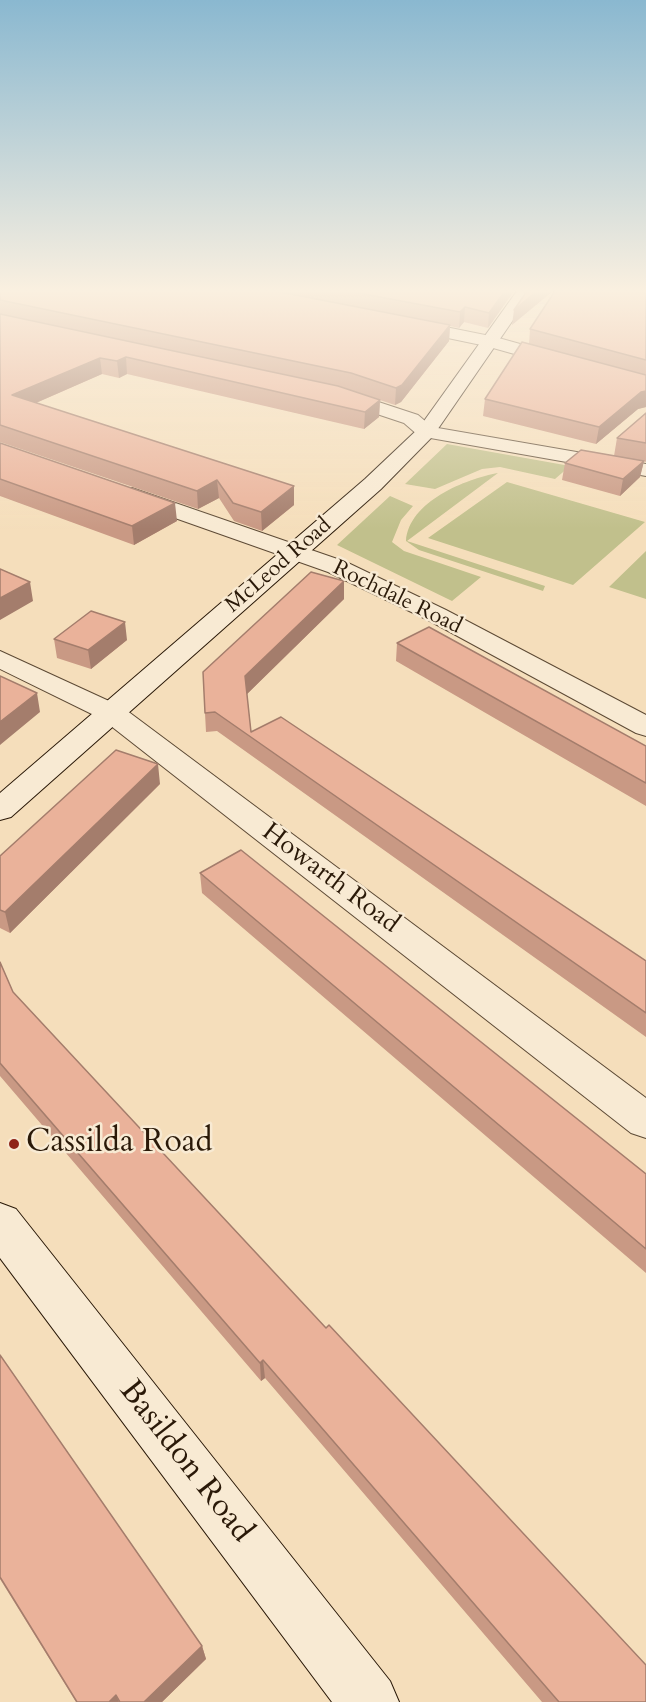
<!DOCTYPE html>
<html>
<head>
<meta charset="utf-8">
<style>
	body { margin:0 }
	canvas { display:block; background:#f5debb }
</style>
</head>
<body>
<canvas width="646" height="1702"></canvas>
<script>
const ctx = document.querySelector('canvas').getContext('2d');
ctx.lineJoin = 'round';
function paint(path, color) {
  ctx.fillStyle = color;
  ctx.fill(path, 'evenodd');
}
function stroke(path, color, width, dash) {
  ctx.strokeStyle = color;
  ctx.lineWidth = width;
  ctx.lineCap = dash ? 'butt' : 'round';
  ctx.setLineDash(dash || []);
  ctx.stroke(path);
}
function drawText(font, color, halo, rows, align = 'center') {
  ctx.font = font + ' Cardo,serif';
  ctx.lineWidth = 5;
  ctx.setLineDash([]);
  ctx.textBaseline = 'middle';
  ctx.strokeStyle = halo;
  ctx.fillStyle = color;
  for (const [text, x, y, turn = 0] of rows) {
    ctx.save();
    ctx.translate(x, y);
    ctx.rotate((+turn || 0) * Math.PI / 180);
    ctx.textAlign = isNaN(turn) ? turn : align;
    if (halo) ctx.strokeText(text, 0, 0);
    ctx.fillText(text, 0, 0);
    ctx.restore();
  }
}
const green = new Path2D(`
	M 447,444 L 570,466 L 555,479 L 500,467 L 482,469 L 435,489 L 405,484 Z
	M 498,473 L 407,541 L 545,586 L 543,591 L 419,550 L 406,541 C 409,501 466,479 498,473 Z
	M 507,482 L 645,522 L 573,585 L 428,538 Z
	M 390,496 L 413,506 L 401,520 L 392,542 L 404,551 L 481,577 L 452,601 L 337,545 Z
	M 646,551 L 646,599 L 609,587 Z`);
const street = new Path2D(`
	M 406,319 L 495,337 L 646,379 L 646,391 L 486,346 L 400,328 L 398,324 L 400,320 Z
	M 336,388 L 418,415 L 432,427 L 646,464 L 646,476 L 419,436 L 404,423 L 329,398 L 327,394 L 329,390 Z
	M 132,488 L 346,562 L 446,610 L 646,715 L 646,736 L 636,733 L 428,620 L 328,572 L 124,500 L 121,495 L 124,490 Z
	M 0,651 L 122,707 L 646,1098 L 646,1138 L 631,1133 L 102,719 L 0,669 Z`);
const secondary = new Path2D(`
	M 517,291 L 533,291 L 433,436 L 381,489 L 11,817 L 0,820 L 0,793 L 365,479 L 419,428 Z
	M 0,1203 L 16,1209 L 390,1681 L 399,1702 L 332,1702 L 0,1258 Z`);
const wall = new Path2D(`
	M 0,291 L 514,291 L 488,328 L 464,322 L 459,328 L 450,326 L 449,341 L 401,402 L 395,405 L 343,388 L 380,400 L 379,417 L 364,429 L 127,374 L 119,378 L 102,374 L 36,403 L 294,505 L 262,531 L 234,521 L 219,498 L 198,509 L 0,442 Z
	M 555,291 L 646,291 L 646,407 L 638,409 L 596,444 L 483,416 L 485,399 L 529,344 L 530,329 Z
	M 646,413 L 646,462 L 644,461 L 640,477 L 620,496 L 562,480 L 565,463 L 614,456 L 617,438 Z
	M 0,443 L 177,521 L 134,545 L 0,496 Z
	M 344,581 L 344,599 L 247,694 L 251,732 L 646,961 L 646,1037 L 217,731 L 206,732 L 205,713 Z
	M 54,639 L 127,640 L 91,669 L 57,658 Z
	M 397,643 L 646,746 L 646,806 L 396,661 Z
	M 160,784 L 10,933 L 0,928 L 0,856 Z
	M 200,873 L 646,1174 L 646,1273 L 202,893 Z
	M 0,962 L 13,992 L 646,1702 L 542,1702 L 265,1378 L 261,1381 L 0,1076 Z
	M 0,1355 L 202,1646 L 206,1659 L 162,1702 L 76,1702 L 0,1579 Z`);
const shadedWall = new Path2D(`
	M 505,291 L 514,291 L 488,328 L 489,313 Z
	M 537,291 L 553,291 L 512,325 L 514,310 Z
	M 465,307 L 464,322 L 459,328 L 460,312 Z
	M 450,325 L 449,341 L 401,402 L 395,405 L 396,388 Z
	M 126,357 L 127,374 L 119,378 L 117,361 Z
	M 100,358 L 102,374 L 15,412 L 12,395 Z
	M 646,391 L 646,407 L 638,409 L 596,444 L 599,427 L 641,392 Z
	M 380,400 L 379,417 L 364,429 L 365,412 Z
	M 644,461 L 640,477 L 620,496 L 623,479 Z
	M 217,480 L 219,498 L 198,509 L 197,491 Z
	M 294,486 L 294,505 L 262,531 L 261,512 Z
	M 175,503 L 177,521 L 134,545 L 132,526 Z
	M 344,581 L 344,599 L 246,695 L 245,676 Z
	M 30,582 L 33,601 L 0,620 L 0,598 Z
	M 125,622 L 127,640 L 91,669 L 88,650 Z
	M 37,693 L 40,712 L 0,745 L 0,722 Z
	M 158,764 L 160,784 L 10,933 L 5,912 Z
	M 263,1360 L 265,1378 L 261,1381 L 260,1363 Z
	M 202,1646 L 206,1659 L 162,1702 L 144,1702 Z
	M 116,1695 L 119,1702 L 109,1702 Z`);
const building = new Path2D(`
	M 0,291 L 275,291 L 450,325 L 402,385 L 396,388 L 351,373 L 0,300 Z
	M 348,291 L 505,291 L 489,313 L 465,307 L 460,312 Z
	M 527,291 L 537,291 L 514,310 Z
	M 555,291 L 636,291 L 646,293 L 646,360 L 530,329 Z
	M 0,314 L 338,386 L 380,400 L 365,412 L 126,357 L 117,361 L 100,358 L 12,395 L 294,486 L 261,512 L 233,503 L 217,480 L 197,491 L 0,425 Z
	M 522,342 L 646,375 L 646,391 L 641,392 L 599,427 L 485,399 Z
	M 646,413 L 646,443 L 617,438 Z
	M 0,443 L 175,503 L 132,526 L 0,479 Z
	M 581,450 L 644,461 L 623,479 L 565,463 Z
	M 0,569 L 30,582 L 0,598 Z
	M 311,572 L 344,581 L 245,676 L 251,732 L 281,717 L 646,961 L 646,1013 L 215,712 L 205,713 L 203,672 Z
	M 91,611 L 125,622 L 88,650 L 54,639 Z
	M 429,627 L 646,746 L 646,783 L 397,643 Z
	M 0,676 L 37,693 L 0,722 Z
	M 116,750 L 158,764 L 5,912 L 0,910 L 0,856 Z
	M 241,850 L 646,1174 L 646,1249 L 200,873 Z
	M 0,962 L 13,992 L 326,1328 L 329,1325 L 646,1665 L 646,1702 L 559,1702 L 263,1360 L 260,1363 L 0,1063 Z
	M 0,1355 L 202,1646 L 144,1702 L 120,1702 L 116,1695 L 109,1702 L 77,1702 L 0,1577 Z`);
const markers = [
	[14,1144,6,"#8f2418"]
];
const farStreetnames = [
	["McLeod Road",279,566,-41],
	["Rochdale Road",397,598,26]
];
const streetNames = [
	["Howarth Road",330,879,37]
];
const nearPoinames = [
	["Cassilda Road",26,1144]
];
const nearStreetnames = [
	["Basildon Road",185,1462,52]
];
paint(green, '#c1c08c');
stroke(street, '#5d4a35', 2);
stroke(secondary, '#2a1908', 2);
paint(street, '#f8ead3');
paint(secondary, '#f8ead3');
paint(wall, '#c99984');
paint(shadedWall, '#a47d6c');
paint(building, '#eab29a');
stroke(building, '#a47d6c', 1.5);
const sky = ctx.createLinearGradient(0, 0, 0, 529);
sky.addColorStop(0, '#8ab8d0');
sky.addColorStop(0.55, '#faf0e0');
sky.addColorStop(1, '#faf0e000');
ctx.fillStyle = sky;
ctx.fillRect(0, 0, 646, 529);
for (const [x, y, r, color] of markers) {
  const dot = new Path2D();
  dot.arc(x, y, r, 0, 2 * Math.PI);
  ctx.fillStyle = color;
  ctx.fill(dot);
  stroke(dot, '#f8ead3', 2);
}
drawText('22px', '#2a1908', '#f8ead3', farStreetnames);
drawText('26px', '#2a1908', '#f8ead3', streetNames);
drawText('32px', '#2a1908', '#f8ead3', nearPoinames, 'left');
drawText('32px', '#2a1908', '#f8ead3', nearStreetnames);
</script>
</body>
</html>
